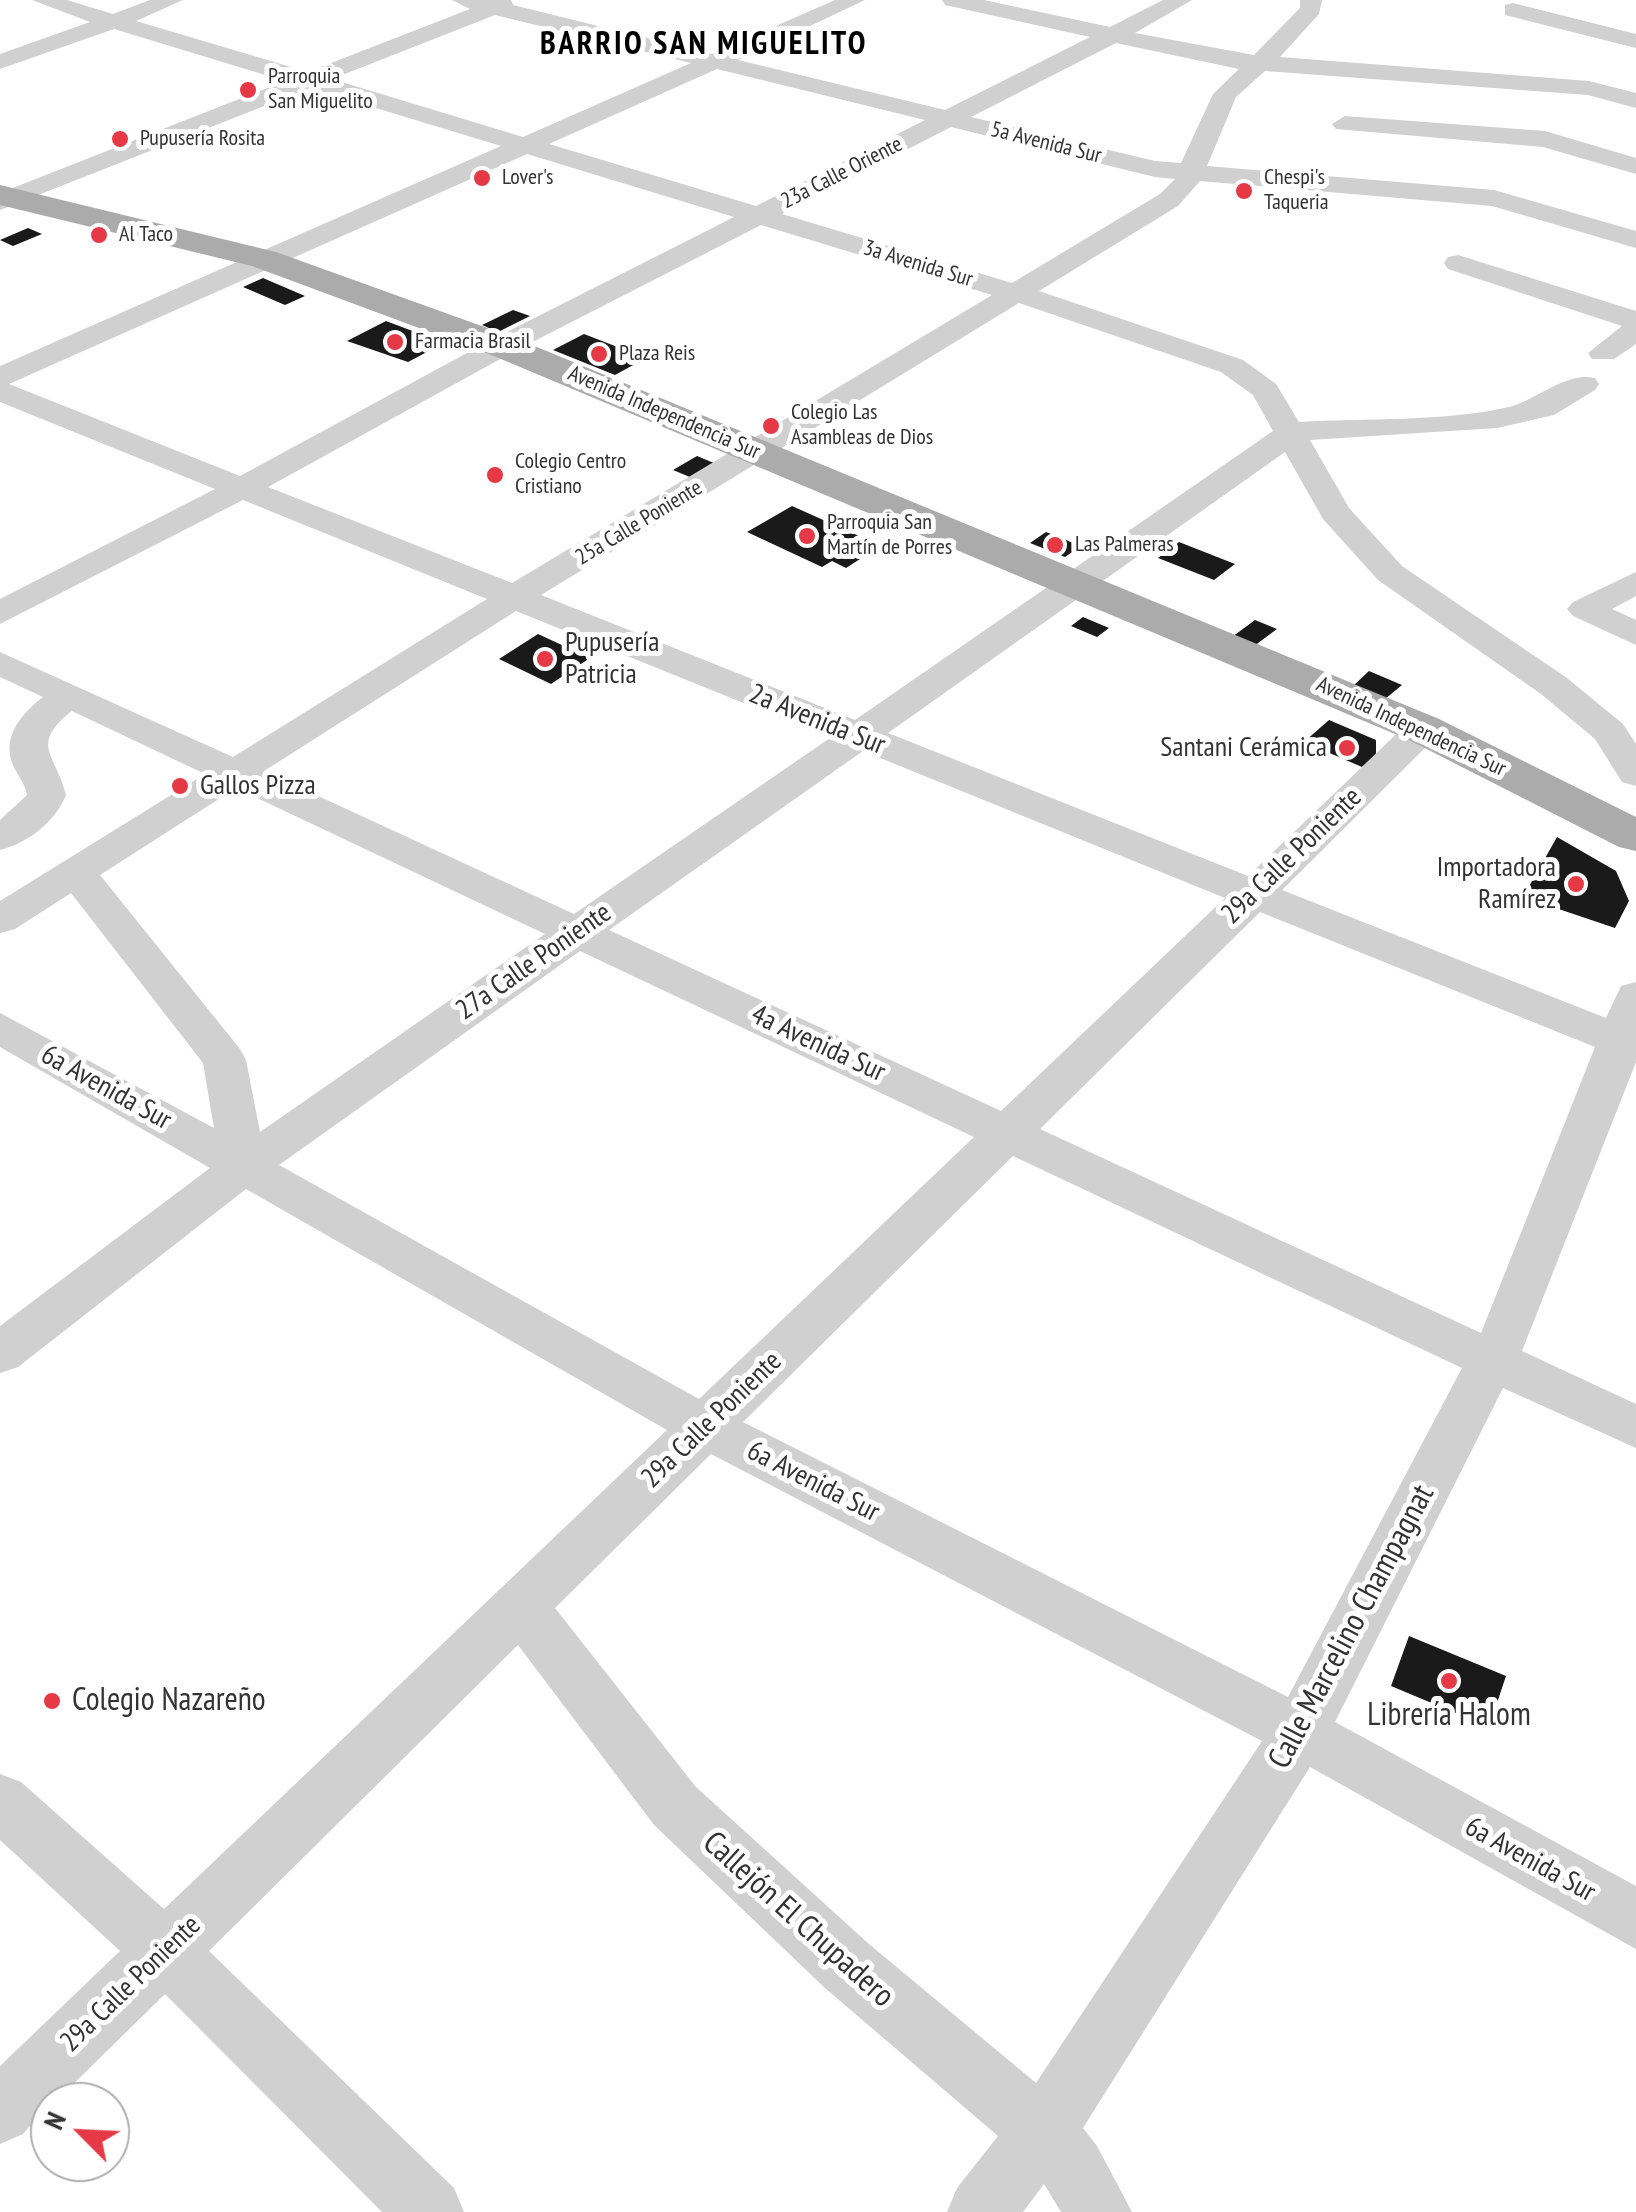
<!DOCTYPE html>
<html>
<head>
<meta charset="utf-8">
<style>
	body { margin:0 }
	#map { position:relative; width:1636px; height:2212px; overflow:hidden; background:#fff; font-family:"PT Sans Narrow",sans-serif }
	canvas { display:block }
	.north { position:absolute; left:30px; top:2082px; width:100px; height:100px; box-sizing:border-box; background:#fff; border:2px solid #adadad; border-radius:50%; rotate:294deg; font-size:28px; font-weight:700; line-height:40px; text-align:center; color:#333 }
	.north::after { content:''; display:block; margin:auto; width:35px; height:45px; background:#e63946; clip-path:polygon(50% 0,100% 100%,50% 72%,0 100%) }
</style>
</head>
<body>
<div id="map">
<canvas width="1636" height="2212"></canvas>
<div class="north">N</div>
</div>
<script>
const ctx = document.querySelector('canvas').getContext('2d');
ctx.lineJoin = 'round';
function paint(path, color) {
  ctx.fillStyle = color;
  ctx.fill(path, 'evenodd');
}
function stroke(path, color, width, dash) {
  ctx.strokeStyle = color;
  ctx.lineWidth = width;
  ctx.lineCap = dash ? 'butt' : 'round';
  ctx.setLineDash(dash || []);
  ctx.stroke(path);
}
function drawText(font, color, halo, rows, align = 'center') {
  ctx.font = font + ' "PT Sans Narrow",sans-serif';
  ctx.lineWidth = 10;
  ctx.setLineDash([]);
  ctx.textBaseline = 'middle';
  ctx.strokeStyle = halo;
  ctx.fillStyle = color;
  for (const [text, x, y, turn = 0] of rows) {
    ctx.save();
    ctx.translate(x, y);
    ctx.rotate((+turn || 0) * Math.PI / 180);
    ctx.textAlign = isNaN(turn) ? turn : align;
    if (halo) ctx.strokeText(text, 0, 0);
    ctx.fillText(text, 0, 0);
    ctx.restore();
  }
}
const building = new Path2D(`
	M 28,228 L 42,234 L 13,246 L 0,240 Z
	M 263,278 L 305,296 L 285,305 L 243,287 Z
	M 513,310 L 530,316 L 498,332 L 482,325 Z
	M 386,321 L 444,343 L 408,362 L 347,341 Z
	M 584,334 L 646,358 L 615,375 L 553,350 Z
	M 697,456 L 721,466 L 697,480 L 673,470 Z
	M 792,506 L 868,540 L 858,546 L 871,552 L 846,568 L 832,561 L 822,567 L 747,532 Z
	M 1046,532 L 1081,546 L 1065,557 L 1030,543 Z
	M 1179,542 L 1235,564 L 1214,580 L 1158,558 Z
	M 1083,617 L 1109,628 L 1097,637 L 1071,626 Z
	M 1255,620 L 1277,629 L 1254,646 L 1232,637 Z
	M 538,634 L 590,658 L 551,684 L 499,659 Z
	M 1369,671 L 1402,685 L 1385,699 L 1353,686 Z
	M 1329,720 L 1376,740 L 1376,754 L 1362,767 L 1304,742 Z
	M 1557,837 L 1616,871 L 1629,901 L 1615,928 L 1523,897 Z
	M 1409,1636 L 1506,1676 L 1489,1727 L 1391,1686 Z`);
const minor = new Path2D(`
	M 32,0 L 67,0 L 113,14 L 150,0 L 183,0 L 136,21 L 308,72 L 470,9 L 452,0 L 511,0 L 513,5 L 712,54 L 835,0 L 865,0 L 738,60 L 945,110 L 1090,37 L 945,5 L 942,0 L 984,0 L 1110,27 L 1163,0 L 1192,0 L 1135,33 L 1254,55 L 1300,8 L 1300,0 L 1322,0 L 1319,14 L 1280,57 L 1589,81 L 1636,93 L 1636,108 L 1588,95 L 1265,71 L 1236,97 L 1207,166 L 1494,190 L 1636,231 L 1636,248 L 1492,206 L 1200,181 L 1178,206 L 1039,291 L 1243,360 L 1276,384 L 1299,422 C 1365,418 1446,422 1509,407 C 1536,400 1567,371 1595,378 L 1599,384 L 1595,390 L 1554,415 L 1497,428 L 1310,440 L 1349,508 L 1402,566 L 1567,678 L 1623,724 L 1636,744 L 1636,786 L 1622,782 L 1595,739 L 1541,694 L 1378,580 L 1323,519 L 1285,452 L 888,733 L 1248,876 L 1410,721 L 1436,721 L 1442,729 L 1436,737 L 1282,890 L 1606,1018 L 1621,986 L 1636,982 L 1636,1062 L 1522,1351 L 1636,1404 L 1636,1448 L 1503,1388 L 1335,1722 L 1636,1886 L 1636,1949 L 1310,1767 L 1083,2128 L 1097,2146 L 1132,2212 L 1061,2212 L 1044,2184 L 1023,2212 L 947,2212 L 957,2188 L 998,2136 L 825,1988 L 654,1825 L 518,1645 L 209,1951 L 454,2188 L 464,2212 L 382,2212 L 165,1994 L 55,2102 L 50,2102 L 23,2134 L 0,2144 L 0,2066 L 120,1951 L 0,1840 L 0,1774 L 21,1782 L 164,1909 L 667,1430 L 246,1189 L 18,1367 L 0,1373 L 0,1326 L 210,1168 L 0,1047 L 0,1013 L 214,1128 L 203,1063 L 71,893 L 15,929 L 0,933 L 0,901 L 205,774 L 72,711 C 28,745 57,755 66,795 C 55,822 28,843 0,850 L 0,820 L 27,795 C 25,783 18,776 13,765 C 1,737 22,713 43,697 L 0,677 L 0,652 L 233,757 L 487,599 L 243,500 L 0,624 L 0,599 L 215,489 L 0,402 L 0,366 L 501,146 L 310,88 L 0,210 L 0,193 L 285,81 L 114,29 L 0,69 L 0,54 L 90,22 ZM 495,15 L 691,63 L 523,137 L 332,79 ZM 1116,43 L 1239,69 L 1213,94 L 1181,163 L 1155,161 L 971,117 ZM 717,69 L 925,120 L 756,206 L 549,144 ZM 951,127 L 1155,177 L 1175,179 L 1160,194 L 1012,283 L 782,214 ZM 527,154 L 734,217 L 491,340 L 240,476 L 9,384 ZM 761,225 L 992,295 L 512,583 L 268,487 L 513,352 ZM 1019,303 L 1221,372 L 1253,395 L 1273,431 L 855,720 L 541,595 ZM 516,611 L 830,738 L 574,914 L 264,771 ZM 863,751 L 1225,898 L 1001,1111 L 609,930 ZM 236,788 L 545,934 L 260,1132 L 246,1060 L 240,1049 L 100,875 ZM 1260,912 L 1595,1047 L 1481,1333 L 1040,1129 ZM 580,951 L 974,1137 L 699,1399 L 279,1165 ZM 1013,1156 L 1462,1368 L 1288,1697 L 743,1422 ZM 711,1454 L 1262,1741 L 1036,2083 L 869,1944 L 696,1787 L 555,1608 Z
	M 1513,3 L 1636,34 L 1636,48 L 1505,15 L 1505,5 Z
	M 1345,116 L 1545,131 L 1636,158 L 1636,174 L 1543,147 L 1336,129 L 1332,124 Z
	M 1458,255 L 1636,311 L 1636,344 L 1614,359 L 1592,359 L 1588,353 L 1622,326 L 1448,269 L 1444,263 L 1448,257 Z
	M 1636,572 L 1636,596 L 1612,609 L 1636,620 L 1636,645 L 1573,616 L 1567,609 L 1573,602 Z`);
const major = new Path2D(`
	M 0,185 L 276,252 L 515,338 L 1439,719 L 1636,817 L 1636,851 L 1619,847 L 1407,739 L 489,354 L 252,266 L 0,205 Z`);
const markers = [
	[248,90,10,"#e63946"],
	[120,139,10,"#e63946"],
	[482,178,10,"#e63946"],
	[1244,191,10,"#e63946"],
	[99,235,10,"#e63946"],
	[395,342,10,"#e63946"],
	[599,354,10,"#e63946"],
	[771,426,10,"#e63946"],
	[495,475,10,"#e63946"],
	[807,536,10,"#e63946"],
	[1055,545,10,"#e63946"],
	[545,659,10,"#e63946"],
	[1347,748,10,"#e63946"],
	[180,786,10,"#e63946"],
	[1576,884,10,"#e63946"],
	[1449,1681,10,"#e63946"],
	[52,1701,10,"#e63946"]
];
const farPoinames = [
	["Parroquia",268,77],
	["San Miguelito",268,102],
	["Pupusería Rosita",140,139],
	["Lover's",502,178],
	["Chespi's",1264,178],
	["Taqueria",1264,203],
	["Al Taco",119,235],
	["Farmacia Brasil",415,342],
	["Plaza Reis",619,354],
	["Colegio Las",791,413],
	["Asambleas de Dios",791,438],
	["Colegio Centro",515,462],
	["Cristiano",515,487],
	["Parroquia San",827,523],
	["Martín de Porres",827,548],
	["Las Palmeras",1075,545]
];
const farStreetnames = [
	["5a Avenida Sur",1046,143,14],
	["23a Calle Oriente",842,173,-27],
	["3a Avenida Sur",918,264,17],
	["Avenida Independencia Sur",664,413,23],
	["25a Calle Poniente",639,523,-31],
	["Avenida Independencia Sur",1411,727,25]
];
const poiNames = [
	["Pupusería",565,643],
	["Patricia",565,675],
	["Santani Cerámica",1327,748,"right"],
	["Gallos Pizza",200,786],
	["Importadora",1556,868,"right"],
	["Ramírez",1556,900,"right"]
];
const streetNames = [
	["2a Avenida Sur",817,720,22],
	["29a Calle Poniente",1292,856,-44],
	["27a Calle Poniente",534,962,-35],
	["4a Avenida Sur",818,1044,25],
	["6a Avenida Sur",106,1088,29],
	["29a Calle Poniente",712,1420,-44],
	["6a Avenida Sur",813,1482,27],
	["6a Avenida Sur",1530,1860,29],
	["29a Calle Poniente",131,1984,-44]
];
const farDistrictnames = [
	["BARRIO SAN MIGUELITO",704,45]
];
const nearStreetnames = [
	["Calle Marcelino Champagnat",1352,1627,-62],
	["Callejón El Chupadero",798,1920,42]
];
const nearPoinames = [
	["Colegio Nazareño",72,1701],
	["Librería Halom",1449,1716,"center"]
];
paint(building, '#1a1a1a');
paint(minor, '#d0d0d0');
paint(major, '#ababab');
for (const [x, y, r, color] of markers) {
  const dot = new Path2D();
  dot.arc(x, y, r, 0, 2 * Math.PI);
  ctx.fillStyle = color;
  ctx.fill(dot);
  stroke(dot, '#fff', 4);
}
drawText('22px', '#333', '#fff', farPoinames, 'left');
drawText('22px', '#333', '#fff', farStreetnames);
drawText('28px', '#333', '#fff', poiNames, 'left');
drawText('28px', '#333', '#fff', streetNames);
ctx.letterSpacing = '2.5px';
drawText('bold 32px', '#000', '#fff', farDistrictnames);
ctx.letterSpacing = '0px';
drawText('32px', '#333', '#fff', nearStreetnames);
drawText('32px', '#333', '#fff', nearPoinames, 'left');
</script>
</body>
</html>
